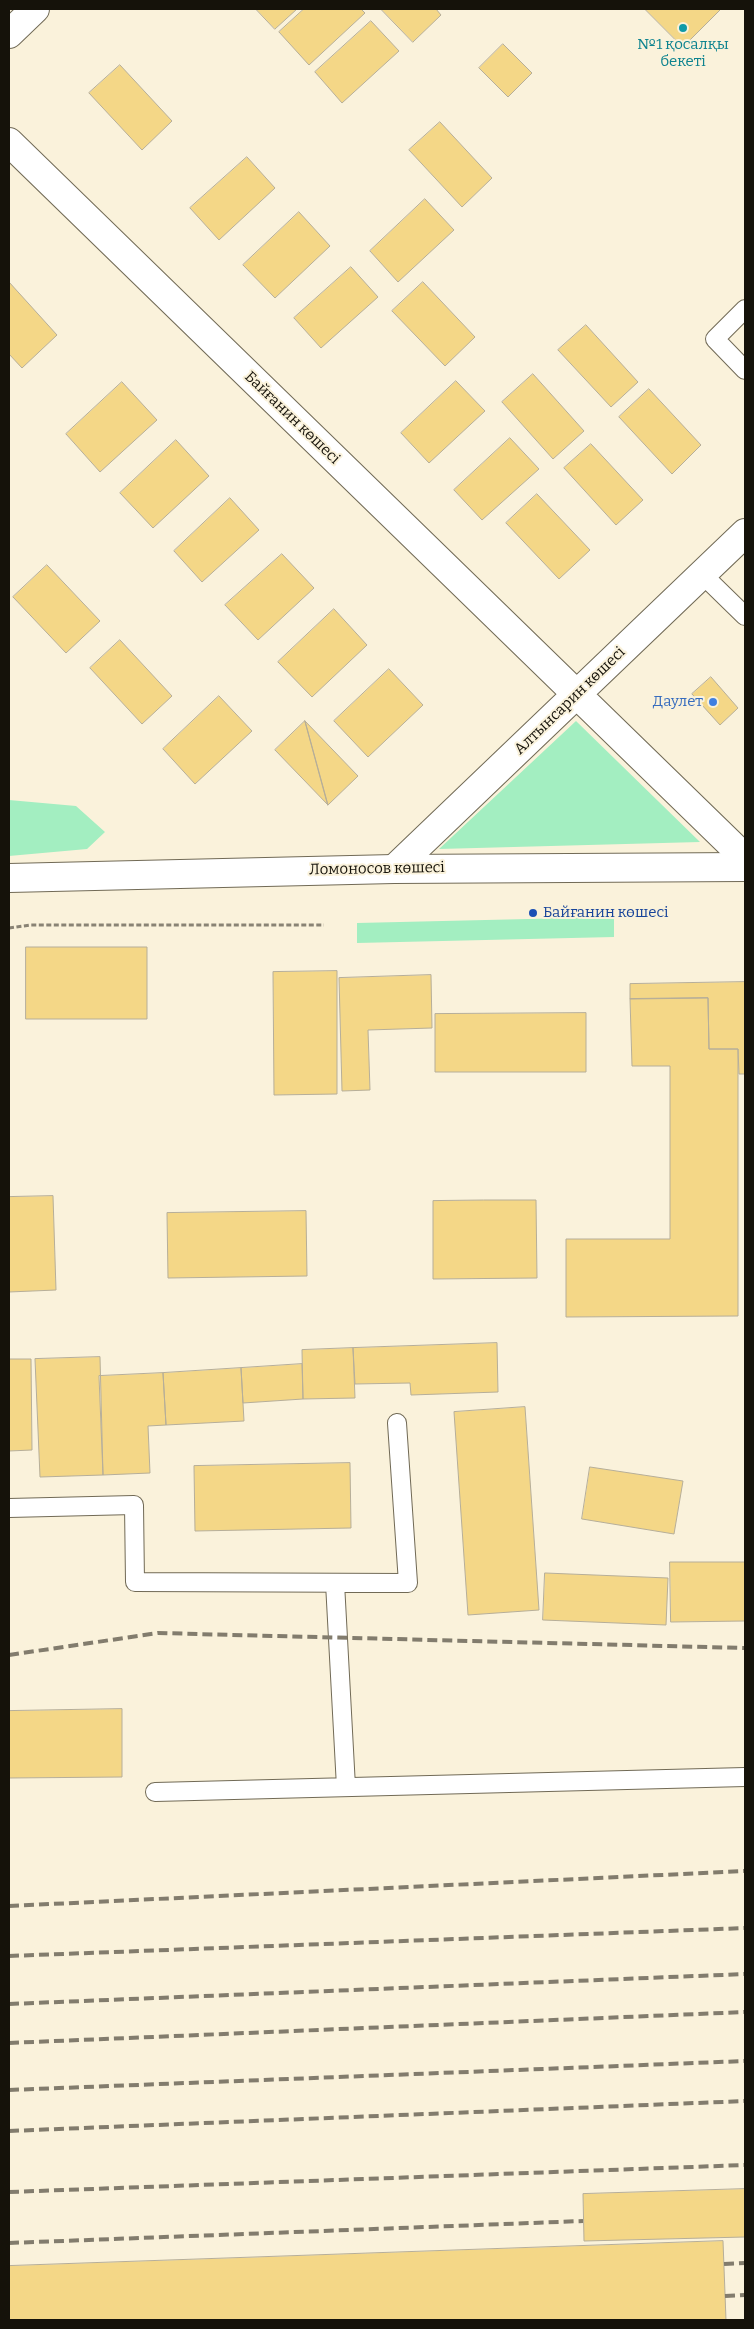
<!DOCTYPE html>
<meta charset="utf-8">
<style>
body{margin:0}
#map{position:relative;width:754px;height:2329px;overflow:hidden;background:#faf2db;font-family:Bitter,serif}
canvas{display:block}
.frame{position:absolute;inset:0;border:10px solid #15120a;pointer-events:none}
</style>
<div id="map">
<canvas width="754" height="2329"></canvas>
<div class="frame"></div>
</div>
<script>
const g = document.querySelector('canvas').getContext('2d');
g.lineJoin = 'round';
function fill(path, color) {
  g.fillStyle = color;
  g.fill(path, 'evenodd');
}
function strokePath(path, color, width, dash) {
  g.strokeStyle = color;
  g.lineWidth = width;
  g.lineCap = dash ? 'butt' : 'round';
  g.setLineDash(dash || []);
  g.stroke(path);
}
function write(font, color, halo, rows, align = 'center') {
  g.font = font + ' Bitter,serif';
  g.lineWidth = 4;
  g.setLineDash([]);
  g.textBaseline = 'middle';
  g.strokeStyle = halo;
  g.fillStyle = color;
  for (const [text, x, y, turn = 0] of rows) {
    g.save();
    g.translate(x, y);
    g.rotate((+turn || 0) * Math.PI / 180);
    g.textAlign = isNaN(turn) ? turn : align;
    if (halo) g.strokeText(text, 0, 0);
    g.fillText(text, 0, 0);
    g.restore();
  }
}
fill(new Path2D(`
 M 576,721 L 700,842 L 439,849 Z
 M 9,800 L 76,806 L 105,832 L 87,849 L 9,856 Z
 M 614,917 L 614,937 L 357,943 L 357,923 Z`), '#a3eec1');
const building = new Path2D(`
 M 256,9 L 297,9 L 275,29 Z
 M 304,9 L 361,9 L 365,13 L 309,65 L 279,32 Z
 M 381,9 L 436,9 L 441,15 L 413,42 Z
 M 645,9 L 721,9 L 683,47 Z
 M 371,21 L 399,51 L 342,103 L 315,72 Z
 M 503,44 L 532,73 L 508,97 L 479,68 Z
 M 120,65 L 172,121 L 142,150 L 89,93 Z
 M 440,122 L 492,178 L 462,207 L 409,150 Z
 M 247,157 L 275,188 L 219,240 L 190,208 Z
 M 425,199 L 454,230 L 398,282 L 370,251 Z
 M 299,212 L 330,246 L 275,298 L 243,265 Z
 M 351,267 L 378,297 L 321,348 L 294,318 Z
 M 9,282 L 57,335 L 22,368 L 9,354 Z
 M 423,282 L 475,337 L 445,366 L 392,311 Z
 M 586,325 L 638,382 L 611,407 L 558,350 Z
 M 533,374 L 584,431 L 553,459 L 502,402 Z
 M 456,381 L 485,411 L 429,463 L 401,433 Z
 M 122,382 L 157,420 L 100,472 L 66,434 Z
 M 649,389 L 701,445 L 672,474 L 619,417 Z
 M 510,438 L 539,469 L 482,520 L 454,490 Z
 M 176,440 L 209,476 L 153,528 L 120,493 Z
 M 591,444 L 643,500 L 616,525 L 564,468 Z
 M 537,494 L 590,550 L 559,579 L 506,523 Z
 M 230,498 L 259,530 L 202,582 L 174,551 Z
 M 282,554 L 314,588 L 258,640 L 225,605 Z
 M 47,565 L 100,621 L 66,653 L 13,597 Z
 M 334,609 L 367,645 L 312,697 L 278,662 Z
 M 120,640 L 172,696 L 142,724 L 90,668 Z
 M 389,669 L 423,705 L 368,757 L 334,721 Z
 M 711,677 L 738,708 L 720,725 L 692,694 Z
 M 219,696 L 252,731 L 195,784 L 163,749 Z
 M 305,721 L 328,805 L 275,750 Z
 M 305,721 L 358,776 L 328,805 Z
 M 26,947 L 147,947 L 147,1019 L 26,1019 Z
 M 337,971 L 337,1094 L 274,1095 L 273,972 Z
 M 431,975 L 432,1028 L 368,1030 L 370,1090 L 342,1091 L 339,978 Z
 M 745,982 L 745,1074 L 739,1074 L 738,1049 L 709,1049 L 708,998 L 630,999 L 630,984 Z
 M 708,998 L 709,1049 L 738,1049 L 738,1316 L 566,1317 L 566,1239 L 670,1239 L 670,1066 L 632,1066 L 630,999 Z
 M 586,1013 L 586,1072 L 435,1072 L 435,1014 Z
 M 53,1196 L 56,1290 L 9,1292 L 9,1197 Z
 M 484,1200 L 536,1200 L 537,1278 L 433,1279 L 433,1201 Z
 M 306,1211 L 307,1276 L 168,1278 L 167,1213 Z
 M 497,1343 L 498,1392 L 411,1395 L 410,1383 L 355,1384 L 353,1348 Z
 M 353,1348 L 355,1398 L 303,1399 L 302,1350 Z
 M 100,1357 L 103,1475 L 40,1477 L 35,1359 Z
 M 9,1359 L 31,1359 L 32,1450 L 9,1451 Z
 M 302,1364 L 303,1399 L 243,1403 L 241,1368 Z
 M 241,1368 L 244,1421 L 166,1425 L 163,1373 Z
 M 163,1373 L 166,1425 L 148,1426 L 150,1473 L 103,1475 L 99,1376 Z
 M 525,1407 L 539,1610 L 468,1615 L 454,1412 Z
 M 350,1463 L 351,1528 L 195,1531 L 194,1466 Z
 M 590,1467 L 683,1481 L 674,1534 L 582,1519 Z
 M 670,1562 L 745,1562 L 745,1621 L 671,1622 Z
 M 545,1573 L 668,1578 L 666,1625 L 543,1620 Z
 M 122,1709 L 122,1777 L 9,1778 L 9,1711 Z
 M 745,2189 L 745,2237 L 584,2241 L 583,2194 Z
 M 723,2241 L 726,2320 L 9,2320 L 9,2266 Z`);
fill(building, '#f4d787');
strokePath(building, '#b6ae99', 1);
const service = new Path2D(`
 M 745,309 L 715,339 L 745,370
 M 702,574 L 745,616
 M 9,1508 L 134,1505 L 135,1582 L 408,1583 L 397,1423
 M 335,1583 L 346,1787
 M 155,1792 L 745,1777`);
const minor = new Path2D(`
 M 9,34 L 35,9
 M 9,142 L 745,858
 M 394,869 L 745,533`);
const tertiary = new Path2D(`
 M 9,878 L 394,869 L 745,867`);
strokePath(service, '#716a56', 20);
strokePath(minor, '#716a56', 30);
strokePath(tertiary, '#716a56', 30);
strokePath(new Path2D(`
 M 9,928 L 31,925 L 324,925`), '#898374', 3, [5, 2.5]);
strokePath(service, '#fff', 18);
strokePath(minor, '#fff', 28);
strokePath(tertiary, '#fff', 28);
strokePath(new Path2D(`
 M 9,1655 L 158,1633 L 745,1648
 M 9,1906 L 745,1871
 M 9,1956 L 745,1928
 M 9,2004 L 745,1974
 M 9,2043 L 745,2012
 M 9,2090 L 745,2061
 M 9,2131 L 745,2101
 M 9,2192 L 745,2165
 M 9,2243 L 583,2221
 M 724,2264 L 745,2263
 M 725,2296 L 745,2295`), '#827c6d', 4, [10, 5]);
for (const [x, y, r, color] of [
 [683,28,5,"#0f9aa8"],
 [713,702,5,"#3f7fe0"],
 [533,913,5,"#1a4fb4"]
]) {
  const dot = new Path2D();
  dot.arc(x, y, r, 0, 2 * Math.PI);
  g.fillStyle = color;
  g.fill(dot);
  strokePath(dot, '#faf2db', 2);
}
write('15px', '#0d838f', '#faf2db', [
 ["№1 қосалқы",683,45],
 ["бекеті",683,62]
]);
write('15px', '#15120a', '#faf2db', [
 ["Байғанин көшесі",292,418,44],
 ["Алтынсарин көшесі",570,701,-44],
 ["Ломоносов көшесі",377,869,-1]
]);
write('15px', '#366cbe', '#faf2db', [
 ["Даулет",703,702]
], 'right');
write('15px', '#164399', '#faf2db', [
 ["Байғанин көшесі",543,913]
], 'left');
</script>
